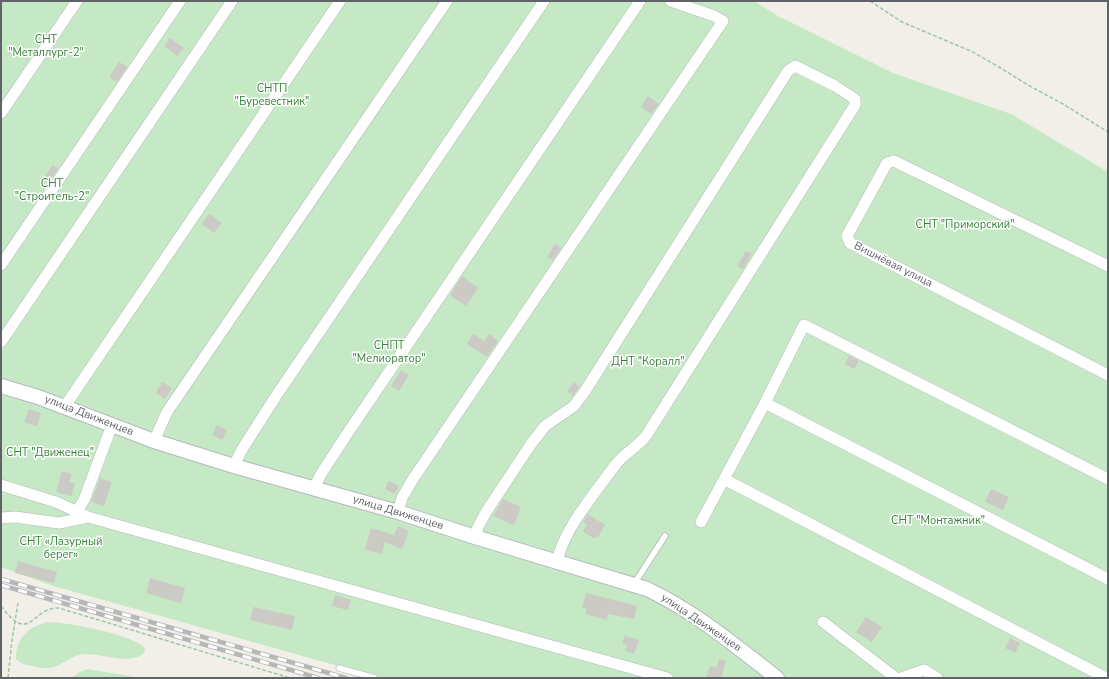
<!DOCTYPE html>
<meta charset="utf-8">
<style>
body{margin:0}
#map{position:relative;width:1109px;height:679px;overflow:hidden;background:#f1efe8;font-family:"Nunito Sans",sans-serif}
canvas{display:block}
.frame{position:absolute;inset:0;border:2px solid #5f6368;pointer-events:none}
</style>
<div id="map">
<canvas width="1109" height="679"></canvas>
<div class="frame"></div>
</div>
<script>
const g = document.querySelector('canvas').getContext('2d');
g.lineJoin = 'round';
function fill(path, color) {
  g.fillStyle = color;
  g.fill(path, 'evenodd');
}
function strokePath(path, color, width, dash) {
  g.strokeStyle = color;
  g.lineWidth = width;
  g.lineCap = dash ? 'butt' : 'round';
  g.setLineDash(dash || []);
  g.stroke(path);
}
function write(font, color, halo, rows, align = 'center') {
  g.font = font + ' "Nunito Sans",sans-serif';
  g.lineWidth = 3;
  g.setLineDash([]);
  g.textBaseline = 'middle';
  g.strokeStyle = halo;
  g.fillStyle = color;
  for (const [text, x, y, turn = 0] of rows) {
    g.save();
    g.translate(x, y);
    g.rotate((+turn || 0) * Math.PI / 180);
    g.textAlign = isNaN(turn) ? turn : align;
    if (halo) g.strokeText(text, 0, 0);
    g.fillText(text, 0, 0);
    g.restore();
  }
}
fill(new Path2D(`
 M 1,1 L 754,1 L 778,16 L 893,73 L 1011,114 L 1108,172 L 1108,678 L 381,678 L 50,585 L 1,567 Z
 M 47,622 C 66,622 132,634 145,648 L 144,653 C 130,666 101,653 85,654 C 72,654 60,668 48,668 C 43,669 37,667 33,666 C 26,665 21,664 16,659 C 16,638 27,628 47,622 Z
 M 87,669 L 130,676 L 136,678 L 71,678 L 80,672 Z`), '#c5e8c5');
fill(new Path2D(`
 M 170,38 L 184,48 L 177,56 L 164,46 Z
 M 119,62 L 127,67 L 117,82 L 109,77 Z
 M 648,96 L 659,104 L 651,114 L 641,107 Z
 M 53,165 L 58,169 L 50,180 L 45,176 Z
 M 209,214 L 222,223 L 214,233 L 202,224 Z
 M 555,244 L 561,248 L 553,260 L 547,257 Z
 M 746,251 L 752,254 L 743,269 L 737,266 Z
 M 462,276 L 478,288 L 466,306 L 450,295 Z
 M 473,334 L 484,341 L 489,334 L 498,341 L 487,357 L 467,344 Z
 M 849,356 L 859,361 L 854,369 L 845,364 Z
 M 401,370 L 409,375 L 399,391 L 391,386 Z
 M 162,382 L 172,388 L 165,399 L 156,393 Z
 M 574,382 L 579,387 L 573,396 L 567,391 Z
 M 29,409 L 41,413 L 37,426 L 24,422 Z
 M 217,425 L 227,430 L 222,440 L 212,435 Z
 M 62,471 L 72,474 L 69,482 L 75,484 L 71,496 L 56,492 Z
 M 100,478 L 112,482 L 104,506 L 91,502 Z
 M 389,481 L 399,486 L 395,494 L 385,489 Z
 M 991,489 L 1009,497 L 1003,510 L 985,502 Z
 M 503,499 L 521,507 L 514,525 L 493,516 Z
 M 588,514 L 605,525 L 598,537 L 593,538 L 583,531 L 587,525 L 583,522 Z
 M 398,526 L 409,531 L 402,549 L 385,542 L 382,554 L 365,550 L 371,528 L 394,535 Z
 M 18,561 L 57,572 L 54,583 L 15,573 Z
 M 150,578 L 185,588 L 181,603 L 146,593 Z
 M 586,593 L 637,606 L 634,619 L 608,614 L 607,620 L 585,614 L 587,609 L 582,608 Z
 M 335,595 L 351,600 L 348,610 L 332,606 Z
 M 253,607 L 295,616 L 292,630 L 250,620 Z
 M 866,617 L 882,627 L 872,642 L 856,632 Z
 M 625,636 L 639,640 L 634,654 L 625,651 L 627,645 L 622,644 Z
 M 1010,638 L 1020,643 L 1015,653 L 1005,648 Z
 M 719,659 L 726,661 L 721,678 L 706,678 L 710,666 L 716,668 Z`), '#cccac5');
const service = new Path2D(`
 M 634,584 L 665,536
 M 339,668 L 375,678`);
const minor = new Path2D(`
 M 1,113 L 77,1
 M 1,265 L 180,1
 M 1108,266 L 894,161 L 887,163 L 847,236 L 850,243 L 1108,375
 M 1,342 L 232,1
 M 765,403 L 1108,579
 M 65,406 L 340,1
 M 154,441 L 167,412 L 447,1
 M 234,466 L 241,451 L 276,396 L 544,1
 M 724,479 L 1106,678
 M 1,485 L 56,502 L 88,517 L 667,678
 M 314,488 L 321,474 L 347,434 L 640,1
 M 77,511 L 84,500 L 112,425
 M 398,512 L 402,498 L 413,479 L 723,21 L 714,16 L 671,1
 M 1,518 L 15,517 L 59,523 L 88,517
 M 701,522 L 765,403 L 804,325 L 1108,479
 M 475,537 L 478,527 L 486,512 L 531,444 L 545,426 L 574,406 L 585,391 L 788,71 L 795,66 L 835,86 L 855,99 L 855,105 L 646,436 C 637,447 625,453 616,464 C 596,492 564,528 557,562
 M 823,622 L 896,678
 M 901,678 L 924,670 L 937,678`);
const tertiary = new Path2D(`
 M 1,386 L 38,397 L 154,441 L 234,466 L 398,512 L 475,537 L 647,589 C 694,611 736,646 777,678`);
strokePath(service, '#b5b8bc', 7);
strokePath(minor, '#b5b8bc', 12);
strokePath(tertiary, '#b5b8bc', 16);
strokePath(new Path2D(`
 M 870,1 L 902,22 L 973,52 L 999,67 L 1028,85 L 1063,104 L 1108,132
 M 1,606 C 31,646 31,607 59,608 L 290,678
 M 8,678 L 12,640 L 18,603`), '#9cc7a9', 1.5, [4, 2]);
strokePath(service, '#fff', 5.5);
strokePath(minor, '#fff', 11);
strokePath(tertiary, '#fff', 14);
const rail = new Path2D(`
 M 1,579 L 346,678
 M 1,585 L 318,678`);
strokePath(rail, '#b6b7b8', 4.5);
strokePath(rail, '#fff', 3, [9]);
write('11px', '#348238', '#fff', [
 ["СНТ",46,40],
 ["\"Металлург-2\"",46,53],
 ["СНТП",272,89],
 ["\"Буревестник\"",272,102],
 ["СНТ",52,184],
 ["\"Строитель-2\"",52,197],
 ["СНТ \"Приморский\"",965,225],
 ["СНПТ",389,346],
 ["\"Мелиоратор\"",389,359],
 ["ДНТ \"Коралл\"",648,362],
 ["СНТ \"Движенец\"",50,453],
 ["СНТ \"Монтажник\"",938,521],
 ["СНТ «Лазурный",61,542],
 ["берег»",61,555]
]);
write('11px', '#5f6368', '#fff', [
 ["Вишнёвая улица",893,265,27],
 ["улица Движенцев",89,416,21],
 ["улица Движенцев",398,513,17],
 ["улица Движенцев",701,623,34]
]);
</script>
